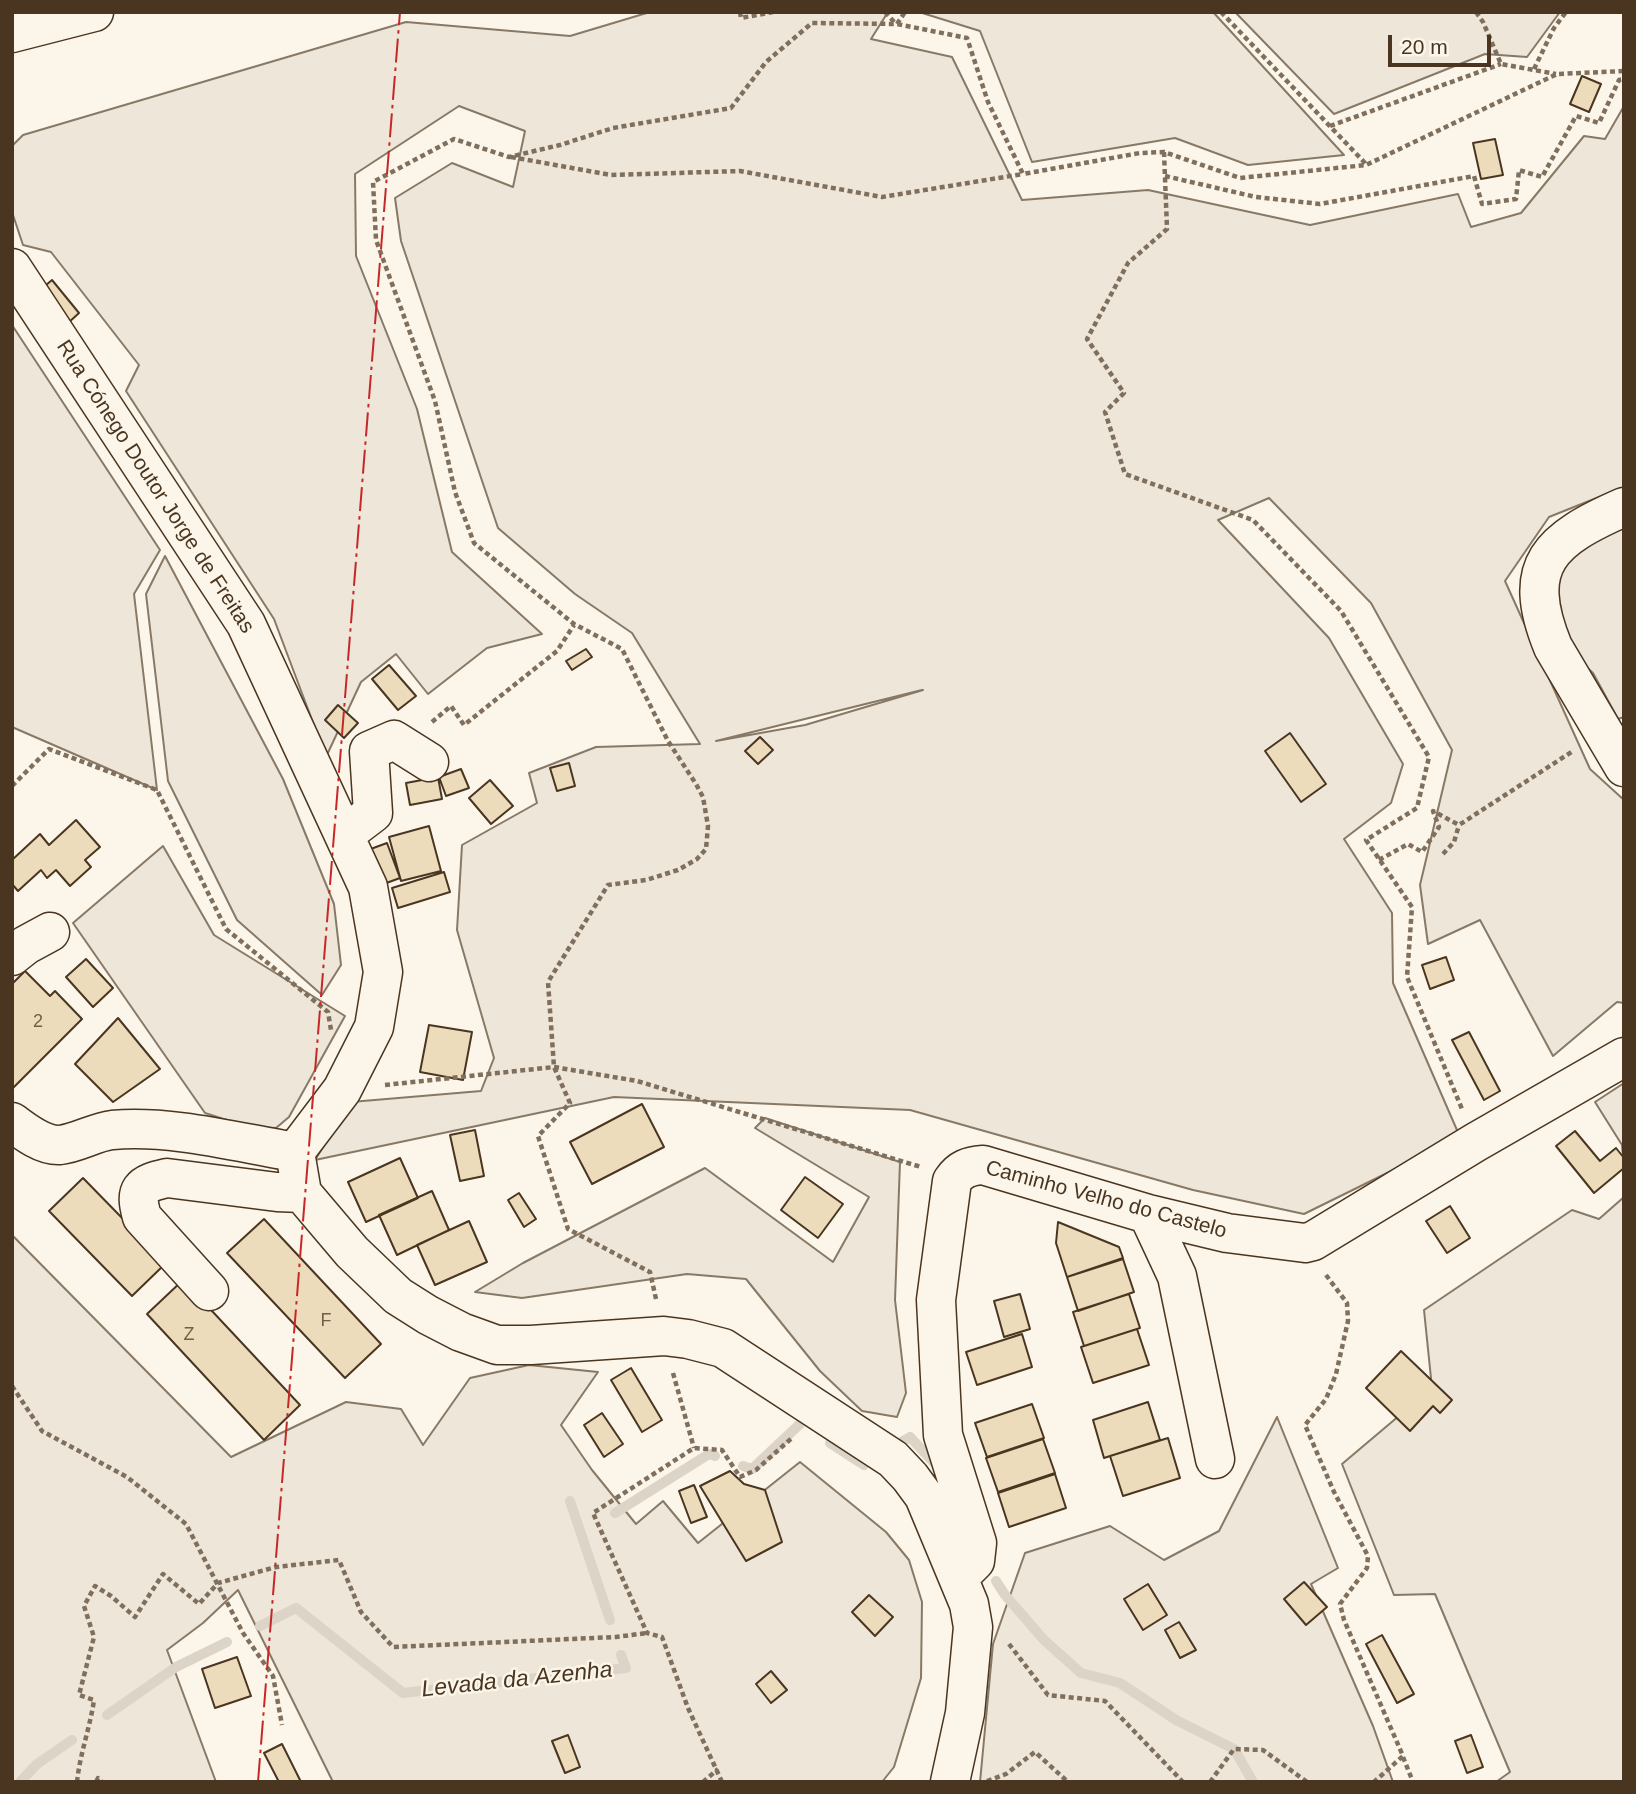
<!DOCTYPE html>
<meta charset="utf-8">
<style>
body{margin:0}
#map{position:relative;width:1636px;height:1794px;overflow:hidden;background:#fbf6e9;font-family:Helvetica,sans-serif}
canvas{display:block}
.frame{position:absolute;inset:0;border:14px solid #4a3520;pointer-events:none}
.scale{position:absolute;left:1388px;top:35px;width:103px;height:32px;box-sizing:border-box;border:4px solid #4a3520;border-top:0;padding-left:9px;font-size:21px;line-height:24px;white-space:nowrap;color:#4a3520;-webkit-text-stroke:5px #fbf6e9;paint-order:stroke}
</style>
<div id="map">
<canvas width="1636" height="1794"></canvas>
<div class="frame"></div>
<div class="scale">20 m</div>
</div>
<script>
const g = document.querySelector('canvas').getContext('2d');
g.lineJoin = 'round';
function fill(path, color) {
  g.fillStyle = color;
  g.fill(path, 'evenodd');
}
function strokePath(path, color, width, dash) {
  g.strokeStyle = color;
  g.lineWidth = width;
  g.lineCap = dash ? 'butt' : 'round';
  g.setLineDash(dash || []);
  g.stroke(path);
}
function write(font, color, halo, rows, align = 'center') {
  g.font = font + ' Helvetica,sans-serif';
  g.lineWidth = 5;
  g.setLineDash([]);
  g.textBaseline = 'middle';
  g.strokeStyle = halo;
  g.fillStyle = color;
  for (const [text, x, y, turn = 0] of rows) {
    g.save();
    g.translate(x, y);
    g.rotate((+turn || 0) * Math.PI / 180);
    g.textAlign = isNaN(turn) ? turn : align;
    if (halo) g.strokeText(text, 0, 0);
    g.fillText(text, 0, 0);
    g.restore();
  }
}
const green = new Path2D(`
 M 650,12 L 888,12 L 871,39 L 952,57 L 1022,200 L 1148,190 L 1310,225 L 1458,194 L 1471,227 L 1521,213 L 1584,136 L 1605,139 L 1624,106 L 1624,487 L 1549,517 L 1505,581 L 1590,769 L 1624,800 L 1624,1003 L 1617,1002 L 1553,1056 L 1480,920 L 1428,944 L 1420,885 L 1452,750 L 1371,603 L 1269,498 L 1218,520 L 1329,638 L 1403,764 L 1391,803 L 1344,839 L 1392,913 L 1393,983 L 1460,1137 L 1304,1214 L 1193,1190 L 910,1110 L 614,1097 L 315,1160 L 351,1102 L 481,1091 L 494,1058 L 457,930 L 462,845 L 537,803 L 529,773 L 596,747 L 700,744 L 632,633 L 575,594 L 498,528 L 401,241 L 395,198 L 452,163 L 513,187 L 525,131 L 459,106 L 355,174 L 356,256 L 417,409 L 452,552 L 542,634 L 487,648 L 428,694 L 396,654 L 361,682 L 326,757 L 274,619 L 126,391 L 139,365 L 51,252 L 23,245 L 12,212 L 12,146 L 23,135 L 406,22 L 570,36 ZM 923,690 L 805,725 L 716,741 L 922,690 Z
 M 919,12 L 1213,12 L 1344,155 L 1248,165 L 1175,138 L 1032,162 L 980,31 Z
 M 1235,12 L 1560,12 L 1527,57 L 1485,54 L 1334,114 Z
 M 12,325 L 160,550 L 134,594 L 157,790 L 12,727 Z
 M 1624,525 L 1624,717 L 1618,719 L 1593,673 L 1565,648 L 1552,613 L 1561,564 L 1582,543 Z
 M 165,556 L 283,779 L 334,904 L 341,965 L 322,995 L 237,920 L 168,781 L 146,594 Z
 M 163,846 L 214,935 L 345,1016 L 289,1117 L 276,1128 L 248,1127 L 205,1113 L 73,923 Z
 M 1624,1083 L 1624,1170 L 1622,1145 L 1595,1102 Z
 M 765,1118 L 900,1162 L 895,1300 L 906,1393 L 897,1417 L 862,1411 L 820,1371 L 746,1279 L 687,1274 L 522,1298 L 475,1292 L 523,1263 L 705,1168 L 833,1262 L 869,1197 L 755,1128 Z
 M 1624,1197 L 1624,1782 L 1496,1782 L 1510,1772 L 1435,1594 L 1394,1595 L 1342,1464 L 1432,1388 L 1424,1310 L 1572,1210 L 1599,1219 Z
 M 12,1235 L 231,1457 L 346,1402 L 401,1409 L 423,1445 L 470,1378 L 529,1365 L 598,1372 L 561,1425 L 592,1470 L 636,1524 L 663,1501 L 698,1543 L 800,1462 L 886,1532 L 909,1560 L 922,1602 L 921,1678 L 894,1767 L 882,1782 L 333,1782 L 238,1590 L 203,1623 L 167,1650 L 216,1782 L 12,1782 Z
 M 1277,1417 L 1338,1568 L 1311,1584 L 1373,1726 L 1393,1782 L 980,1782 L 993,1644 L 1025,1553 L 1110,1526 L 1164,1560 L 1219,1531 Z`);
fill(green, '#ede6d9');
strokePath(green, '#887966', 2);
strokePath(new Path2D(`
 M 903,1441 L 910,1437 L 939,1468
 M 830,1443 L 864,1465
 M 743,1466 L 752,1469 L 800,1424
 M 570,1501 L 610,1620
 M 615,1513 L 709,1454 L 715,1456
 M 996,1581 L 1005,1595 L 1044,1640 L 1081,1673 L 1120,1683 L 1176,1720 L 1234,1749 L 1253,1782
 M 260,1626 L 296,1608 L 403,1693 L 626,1668 L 621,1655
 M 107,1715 L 176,1667 L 227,1642
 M 20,1782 L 37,1764 L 72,1740`), '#dcd4c6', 10);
const building = new Path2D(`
 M 1582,76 L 1601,84 L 1589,112 L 1570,104 Z
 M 1495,139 L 1503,175 L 1481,179 L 1473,143 Z
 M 52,280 L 79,313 L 67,324 L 39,291 Z
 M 586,649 L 592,657 L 572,670 L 566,661 Z
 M 389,665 L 416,696 L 398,710 L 372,679 Z
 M 338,705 L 358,723 L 344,738 L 325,720 Z
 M 1290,733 L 1326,784 L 1301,802 L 1265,751 Z
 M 760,737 L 773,750 L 758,764 L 745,751 Z
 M 569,763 L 575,786 L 557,791 L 550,768 Z
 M 461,769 L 469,788 L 446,796 L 439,777 Z
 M 438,777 L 442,799 L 410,805 L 406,783 Z
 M 490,780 L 513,806 L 491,824 L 469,798 Z
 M 76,820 L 100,847 L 85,860 L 91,867 L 70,886 L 56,870 L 47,878 L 41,870 L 18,891 L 12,884 L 12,860 L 40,834 L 49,845 Z
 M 429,826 L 441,871 L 401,881 L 389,837 Z
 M 387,843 L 400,878 L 370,889 L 357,854 Z
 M 444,872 L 450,892 L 398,908 L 392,888 Z
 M 1446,957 L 1454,980 L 1430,989 L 1422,965 Z
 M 86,959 L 113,988 L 93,1007 L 66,977 Z
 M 25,971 L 50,996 L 55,991 L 82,1019 L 12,1089 L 12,984 Z
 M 118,1018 L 160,1069 L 113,1102 L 75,1064 Z
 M 429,1025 L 472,1032 L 463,1080 L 420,1072 Z
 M 1469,1032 L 1500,1091 L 1484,1100 L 1452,1040 Z
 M 642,1104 L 664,1147 L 592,1184 L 570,1142 Z
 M 475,1130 L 484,1176 L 460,1181 L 450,1135 Z
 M 1575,1131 L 1600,1161 L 1616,1148 L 1624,1158 L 1624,1168 L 1594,1193 L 1556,1146 Z
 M 400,1158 L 418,1198 L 366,1222 L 348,1182 Z
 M 805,1177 L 843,1204 L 818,1238 L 781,1210 Z
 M 83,1178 L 166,1263 L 132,1296 L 49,1211 Z
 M 432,1191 L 449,1230 L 397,1255 L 379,1215 Z
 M 519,1193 L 536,1219 L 524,1227 L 508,1200 Z
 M 1450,1206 L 1470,1238 L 1447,1253 L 1426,1221 Z
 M 264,1219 L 381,1344 L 345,1378 L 227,1253 Z
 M 469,1221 L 487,1262 L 435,1285 L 417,1245 Z
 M 1058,1222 L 1119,1247 L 1123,1258 L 1067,1277 L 1056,1243 Z
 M 1123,1259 L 1134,1292 L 1078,1311 L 1067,1277 Z
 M 183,1280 L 300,1405 L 264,1440 L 147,1314 Z
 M 1020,1294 L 1030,1329 L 1004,1337 L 994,1301 Z
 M 1129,1294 L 1140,1328 L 1084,1346 L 1073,1312 Z
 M 1137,1329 L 1149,1365 L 1093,1383 L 1081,1347 Z
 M 1022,1334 L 1032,1367 L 977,1385 L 966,1352 Z
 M 1401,1351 L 1452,1400 L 1440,1413 L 1433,1406 L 1410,1431 L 1366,1388 Z
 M 631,1368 L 662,1420 L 642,1432 L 611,1380 Z
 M 1148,1402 L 1160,1440 L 1104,1458 L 1093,1420 Z
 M 1032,1404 L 1044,1438 L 987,1457 L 975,1423 Z
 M 602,1413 L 623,1444 L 604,1457 L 584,1425 Z
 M 1168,1438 L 1180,1478 L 1123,1496 L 1110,1456 Z
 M 1043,1439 L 1055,1473 L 998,1492 L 986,1458 Z
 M 730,1471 L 744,1484 L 765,1490 L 782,1542 L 746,1561 L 700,1486 Z
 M 1055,1474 L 1066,1508 L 1009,1527 L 998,1493 Z
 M 694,1485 L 707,1517 L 691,1523 L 679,1491 Z
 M 1304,1582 L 1327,1607 L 1306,1625 L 1284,1599 Z
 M 1148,1584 L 1167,1615 L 1143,1630 L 1124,1599 Z
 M 869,1595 L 893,1617 L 875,1636 L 852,1612 Z
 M 1179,1622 L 1196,1650 L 1180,1658 L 1165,1630 Z
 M 1382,1635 L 1414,1694 L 1397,1703 L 1366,1644 Z
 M 237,1657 L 251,1696 L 215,1708 L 202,1669 Z
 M 771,1671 L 787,1690 L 771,1703 L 756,1684 Z
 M 568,1735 L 580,1767 L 565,1773 L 552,1741 Z
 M 1471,1735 L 1483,1767 L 1467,1773 L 1455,1741 Z
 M 282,1744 L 301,1782 L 279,1782 L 264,1753 Z`);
fill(building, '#ecdcbc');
strokePath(building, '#4a3520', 2);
const minor = new Path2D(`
 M 12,33 L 94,12
 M 12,268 L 246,624 L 368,887 L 383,972 L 374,1027 L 342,1090 L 295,1152 L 302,1193 L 352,1252 L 398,1296 L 428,1315 L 461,1332 L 497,1345 L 531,1345 L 664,1336 L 688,1339 L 723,1348 L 893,1459 L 910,1477 L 924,1496 L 969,1604 L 973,1627 L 965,1713 L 950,1782
 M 1624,507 C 1551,539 1519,564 1553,647 L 1624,767
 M 344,835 L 373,813 L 369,751 L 394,740 L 429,762
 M 12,956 L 26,945 L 50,932
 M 12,1122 C 25,1132 43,1146 60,1145 C 78,1143 95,1132 112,1130 C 173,1125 235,1142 295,1152
 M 1148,1214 L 1177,1276 L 1215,1459
 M 209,1291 L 142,1217 C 134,1189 140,1184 167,1178 L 277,1192 L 302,1193
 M 959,1577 L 975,1561 L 977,1543 L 943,1435 L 936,1300 L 952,1181 C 960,1169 969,1166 983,1165 L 1148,1214 L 1227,1233 L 1305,1243 L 1313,1241 L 1476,1142 L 1624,1057`);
strokePath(minor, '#4a3520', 41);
strokePath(new Path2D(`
 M 740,12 L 741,18 L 773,12
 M 885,12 L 896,24
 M 1221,12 L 1366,164
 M 1476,12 L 1483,22 L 1501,64 L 1556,74
 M 897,24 L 905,12
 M 1534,69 L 1554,28 L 1566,12
 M 1330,126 L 1501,64
 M 1164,152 L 1167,229 L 1128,263 L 1087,339 L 1124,393 L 1105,412 L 1125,474 L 1253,520 L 1341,611 L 1429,757 L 1417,808 L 1366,840 L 1412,907 L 1407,977 L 1462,1109
 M 511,157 L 611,175 L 740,171 L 882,197 L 1023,174
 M 1165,176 L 1256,197 L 1320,204 L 1474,176 L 1482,204 L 1516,199 L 1519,170 L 1542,177 L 1576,116 L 1599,123 L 1619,80 L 1624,79
 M 432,722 L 451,706 L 464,725 L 557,651 L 574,625
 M 12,786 L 49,749 L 157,790 L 226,929 L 328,1012 L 331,1030
 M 1443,854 L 1454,842 L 1459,825
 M 1379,860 L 1408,844 L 1422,852 L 1439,827 L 1433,811 L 1459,825 L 1573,751
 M 385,1085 L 554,1067 L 637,1081 L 921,1167
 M 1326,1275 L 1347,1303 L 1348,1321 L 1336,1374 L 1326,1399 L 1305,1425 L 1334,1492 L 1368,1556 L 1367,1568 L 1340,1604 L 1344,1620 L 1403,1756 L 1374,1782
 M 656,1299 L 650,1272 L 568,1229 L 538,1136 L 570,1103 L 554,1067 L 548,982 L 608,885 L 646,880 L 678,870 L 697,859 L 706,849 L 708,826 L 703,797 L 696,784 L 668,741 L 622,649 L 574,624 L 474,543 L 455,492 L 435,401 L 376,240 L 373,182 L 454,139 L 509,157 L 560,145 L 613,128 L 731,108 L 766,62 L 812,23 L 897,24 L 967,38 L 988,102 L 1023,174 L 1140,153 L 1164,152 L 1240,178 L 1366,165 L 1557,74 L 1624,71
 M 673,1373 L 694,1448
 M 12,1386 L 42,1431 L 127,1477 L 186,1524 L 243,1633 L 273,1676 L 282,1725
 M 1009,1644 L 1048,1695 L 1105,1701 L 1183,1782
 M 1403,1757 L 1413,1782
 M 987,1781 L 1006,1774 L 1035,1752 L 1068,1782
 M 77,1782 C 80,1753 90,1728 94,1700 L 79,1695 L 94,1637 L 84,1606 L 95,1586 L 111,1596 L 135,1617 L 163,1574 L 199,1604 L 218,1583 L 276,1567 L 339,1560 L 361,1612 L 393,1647 L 616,1637 L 647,1633
 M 96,1782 L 98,1778 L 102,1782
 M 703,1782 L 718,1769
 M 722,1782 L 688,1708 L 662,1637 L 647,1633 L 593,1513 L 694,1448 L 722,1450 L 740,1477 L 756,1470 L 793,1437
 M 1210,1782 L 1234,1749 L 1263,1750 L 1307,1782`), '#7f6f5c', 4.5, [5, 3.5]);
strokePath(minor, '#fbf6e9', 38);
strokePath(new Path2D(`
 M 258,1782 L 400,12`), '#c62828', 2, [24, 5, 3.5, 5]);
write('18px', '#725f47', null, [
 ["2",38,1022],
 ["F",326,1321],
 ["Z",189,1335]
]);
write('21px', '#4a3520', '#fbf6e9', [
 ["Rua Cónego Doutor Jorge de Freitas",155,487,57],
 ["Caminho Velho do Castelo",1106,1200,15]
]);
write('italic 23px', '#4a3520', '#fbf6e9', [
 ["Levada da Azenha",517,1680,-6]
]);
</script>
